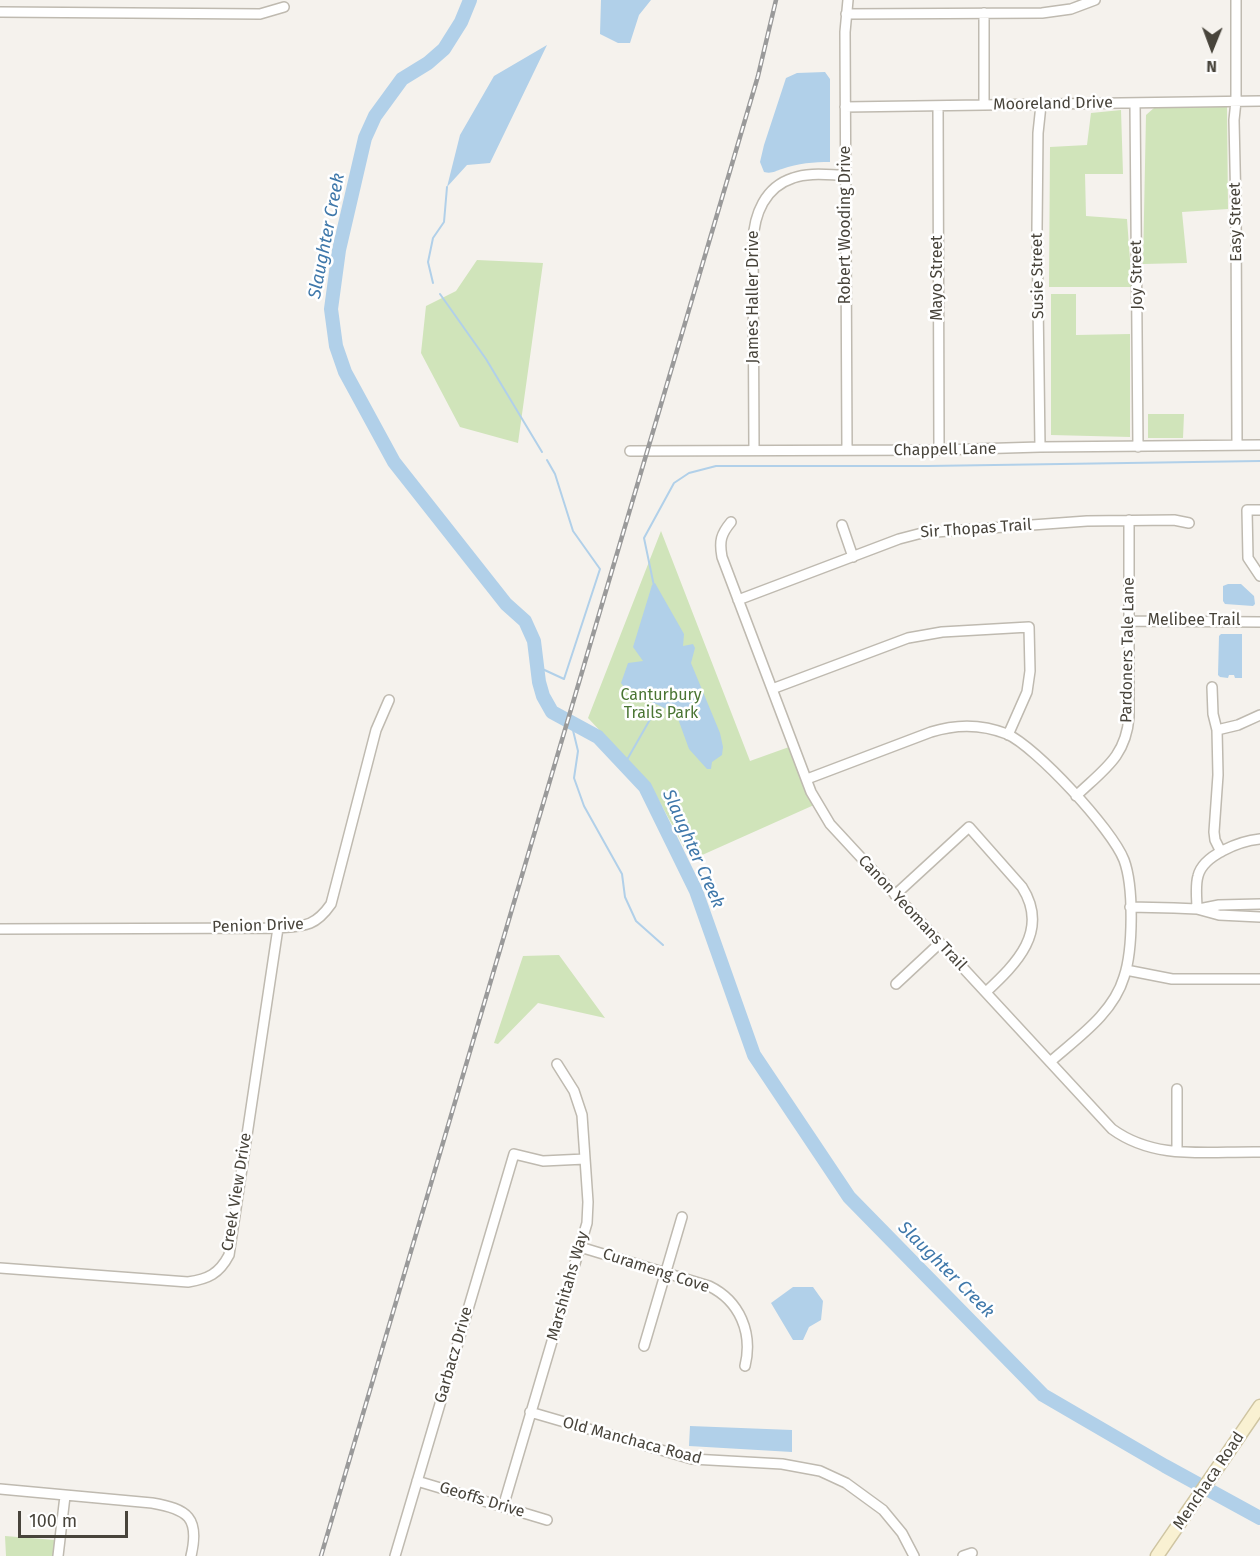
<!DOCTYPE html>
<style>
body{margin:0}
#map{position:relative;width:1260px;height:1556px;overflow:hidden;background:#f5f2ed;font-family:"Fira Sans",sans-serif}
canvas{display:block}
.north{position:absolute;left:1182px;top:18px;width:60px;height:60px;-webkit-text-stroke:4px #fff;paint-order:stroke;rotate:181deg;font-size:16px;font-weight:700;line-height:24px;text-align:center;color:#48443b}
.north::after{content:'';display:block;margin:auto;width:21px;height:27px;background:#48443b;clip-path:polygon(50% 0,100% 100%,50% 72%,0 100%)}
.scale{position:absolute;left:18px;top:1511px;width:110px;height:27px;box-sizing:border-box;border:3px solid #48443b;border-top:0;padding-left:8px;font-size:18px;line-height:21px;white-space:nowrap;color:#48443b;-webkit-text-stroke:4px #fff;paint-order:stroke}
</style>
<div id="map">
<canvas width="1260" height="1556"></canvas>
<div class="north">N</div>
<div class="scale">100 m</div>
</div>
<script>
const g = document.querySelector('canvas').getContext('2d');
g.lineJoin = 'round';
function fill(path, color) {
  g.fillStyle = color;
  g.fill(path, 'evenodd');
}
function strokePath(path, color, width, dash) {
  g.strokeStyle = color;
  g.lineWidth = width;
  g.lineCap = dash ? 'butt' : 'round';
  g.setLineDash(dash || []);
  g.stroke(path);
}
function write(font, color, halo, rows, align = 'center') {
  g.font = font + ' "Fira Sans",sans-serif';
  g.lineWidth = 5;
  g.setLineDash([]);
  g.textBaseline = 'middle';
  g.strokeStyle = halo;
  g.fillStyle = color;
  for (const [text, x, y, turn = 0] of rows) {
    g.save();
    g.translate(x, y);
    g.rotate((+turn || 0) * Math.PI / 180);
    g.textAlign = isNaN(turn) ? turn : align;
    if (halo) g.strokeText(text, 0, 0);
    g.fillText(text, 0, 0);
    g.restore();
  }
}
fill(new Path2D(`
 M 1155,107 L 1227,107 L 1228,209 L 1182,212 L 1187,263 L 1143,264 L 1146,115 Z
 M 1121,110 L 1123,174 L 1085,174 L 1086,216 L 1127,219 L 1132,287 L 1049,287 L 1050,147 L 1087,145 L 1091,113 Z
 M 477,260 L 543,263 L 518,443 L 460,427 L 421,353 L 426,306 L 456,291 Z
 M 1051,294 L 1076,294 L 1076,335 L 1130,334 L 1130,437 L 1051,435 Z
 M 1148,414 L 1184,414 L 1183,438 L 1148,438 Z
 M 661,531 L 750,761 L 789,747 L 814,805 L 691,860 L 650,784 L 588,718 Z
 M 559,955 L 605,1018 L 538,1003 L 498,1044 L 494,1043 L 523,956 Z
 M 5,1536 L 55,1540 L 53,1556 L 6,1556 Z`), '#d0e4ba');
fill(new Path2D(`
 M 601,0 L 651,0 L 639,15 L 630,43 L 618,43 L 600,34 Z
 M 547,45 L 490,163 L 467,165 L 447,187 L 460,135 L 494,76 Z
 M 825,72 L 830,79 L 830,162 C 814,162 798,163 782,169 C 775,171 772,174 764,172 L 760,162 L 764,145 L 786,78 L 797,73 Z
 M 655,583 L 684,634 L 683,646 L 693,644 L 695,648 L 691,663 L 720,733 L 723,747 L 722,755 L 712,762 L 711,769 L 707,769 L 689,749 L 677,716 L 673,712 L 647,700 L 646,694 L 624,687 L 621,683 L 628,663 L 643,661 L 633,647 L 652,585 Z
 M 1241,584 L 1254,596 L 1255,604 L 1253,606 L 1225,604 L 1223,601 L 1223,586 L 1228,584 Z
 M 1221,634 L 1242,634 L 1242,678 L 1235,678 L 1234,675 L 1229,675 L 1228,678 L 1220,677 L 1218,675 L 1219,636 Z
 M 793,1287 L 813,1287 L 823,1301 L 821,1320 L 809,1327 L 803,1340 L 793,1340 L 771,1303 Z
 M 690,1426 L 792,1430 L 792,1452 L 689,1446 Z`), '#b1d0e9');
strokePath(new Path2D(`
 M 433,283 L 428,262 L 433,238 L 444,222 L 447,187
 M 440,294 L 486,359 L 542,452
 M 654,586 L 644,538 L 674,483 L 689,473 L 716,466 L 928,466 L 1260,461
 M 538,667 L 564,679 L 600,569 L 573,531 L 555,474 L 547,460
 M 571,722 L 578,751 L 574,778 L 584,806 L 622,874 L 625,897 L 636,921 L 663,945
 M 624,765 L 656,709`), '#b1d0e9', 2);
strokePath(new Path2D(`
 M 470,0 L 461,22 L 444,49 L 428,63 L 402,79 L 375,116 L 365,138 L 339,250 L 331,309 L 336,346 L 345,372 L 394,462 L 506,604 L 525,621 L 534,641 L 539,682 L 543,696 L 552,712 L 598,737 L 645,787 L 696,891 L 754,1055 L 849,1197 L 1043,1395 L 1165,1466 L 1260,1518`), '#b1d0e9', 14);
const minor = new Path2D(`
 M 1236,0 L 1236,101 L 1234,120 L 1236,210 L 1237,445
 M 0,12 L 260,14 L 284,7
 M 984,13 L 984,105
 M 846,14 L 1042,13 L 1071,9 L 1095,0
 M 1135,103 L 1138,447
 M 938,106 L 939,450
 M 845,107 L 1260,101
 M 1040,447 L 1037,228 L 1038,133 L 1041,105
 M 754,450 L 753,242 C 754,214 765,187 793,178 C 809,172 829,175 845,175
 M 847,450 L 845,32 L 848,0
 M 630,451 L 939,450 L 1040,447 L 1260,445
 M 1260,510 L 1247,510 L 1248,558 L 1260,576
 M 731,522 C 721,534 719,541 722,557 L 811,792 L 830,824 L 1112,1129 C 1156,1161 1208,1151 1260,1152
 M 842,525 L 853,557
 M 738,600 L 899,539 L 922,533 L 1087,521 L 1174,520 L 1189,523
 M 1129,621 L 1260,622
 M 1212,687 L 1213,714 L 1217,730 L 1218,775 L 1214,832 L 1215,840 L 1221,852
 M 772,689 L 908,638 L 942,632 L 1029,627 L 1030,671 L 1027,692 L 1008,735
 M 1217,730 L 1238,725 L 1260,715
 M 807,779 L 931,732 C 956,724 982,724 1007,734 C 1036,747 1112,829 1124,860 C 1134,887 1133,950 1124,977 C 1113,1014 1077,1038 1050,1062
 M 1076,796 C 1103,770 1126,757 1129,717 L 1129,520
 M 895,895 L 969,827 L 1022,887 C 1050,931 1016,964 986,992
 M 1130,907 L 1174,908 L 1197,909 L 1219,915 L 1260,917
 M 1197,909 C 1197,899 1195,886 1198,876 C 1203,855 1240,841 1260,839
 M 1199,909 L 1219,905 L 1260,904
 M 0,929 L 278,928 C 304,926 315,927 331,904 L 376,730 L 389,700
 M 1126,970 L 1172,979 L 1260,979
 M 896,984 L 940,943
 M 1177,1151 L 1177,1089
 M 580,1247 L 709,1286 C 740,1301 753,1333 745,1366
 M 0,1268 L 188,1282 C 208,1279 219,1274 229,1255 L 278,928
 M 644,1346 L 682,1217
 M 530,1412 L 692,1459 L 782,1464 L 820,1471 L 846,1483 L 883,1510 L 902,1533 L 914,1556
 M 417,1481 L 547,1520
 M 0,1489 L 152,1503 C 188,1509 200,1518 191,1556
 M 503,1507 L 587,1223 L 588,1202 L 582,1115 L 574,1091 L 557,1064
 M 58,1556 L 65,1496
 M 395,1556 L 514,1154 L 543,1161 L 585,1159
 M 963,1556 L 972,1553`);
const secondary = new Path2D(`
 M 1157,1556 L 1260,1406`);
strokePath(minor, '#bfbab0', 12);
strokePath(secondary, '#cfc5a2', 15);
strokePath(minor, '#fff', 9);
strokePath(secondary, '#f9f1d2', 12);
const rail = new Path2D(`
 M 321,1556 L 758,76 L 776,0`);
strokePath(rail, '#9a9a9a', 4.5);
strokePath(rail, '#fff', 2, [7]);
write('16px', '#48443b', '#fff', [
 ["Mooreland Drive",1053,104,-1],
 ["Easy Street",1236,222,-91],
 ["Robert Wooding Drive",846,225,-90],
 ["Joy Street",1137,275,-91],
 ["Susie Street",1038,276,-91],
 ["Mayo Street",938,278,-90],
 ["James Haller Drive",754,297,-90],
 ["Chappell Lane",945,450,-1],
 ["Sir Thopas Trail",976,529,-4],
 ["Melibee Trail",1194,621],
 ["Pardoners Tale Lane",1128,650,-89],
 ["Canon Yeomans Trail",912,913,47],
 ["Penion Drive",258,926,-2],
 ["Creek View Drive",237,1192,-81],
 ["Curameng Cove",656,1271,18],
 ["Marshitahs Way",568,1286,-74],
 ["Garbacz Drive",454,1355,-74],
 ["Old Manchaca Road",632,1441,15],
 ["Menchaca Road",1209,1481,-56],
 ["Geoffs Drive",482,1500,17]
]);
write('16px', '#4a7533', '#fff', [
 ["Canturbury",661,696],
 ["Trails Park",661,714]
]);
write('italic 18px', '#3f78aa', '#fff', [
 ["Slaughter Creek",327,236,-79],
 ["Slaughter Creek",693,849,66],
 ["Slaughter Creek",946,1270,45]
]);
</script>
